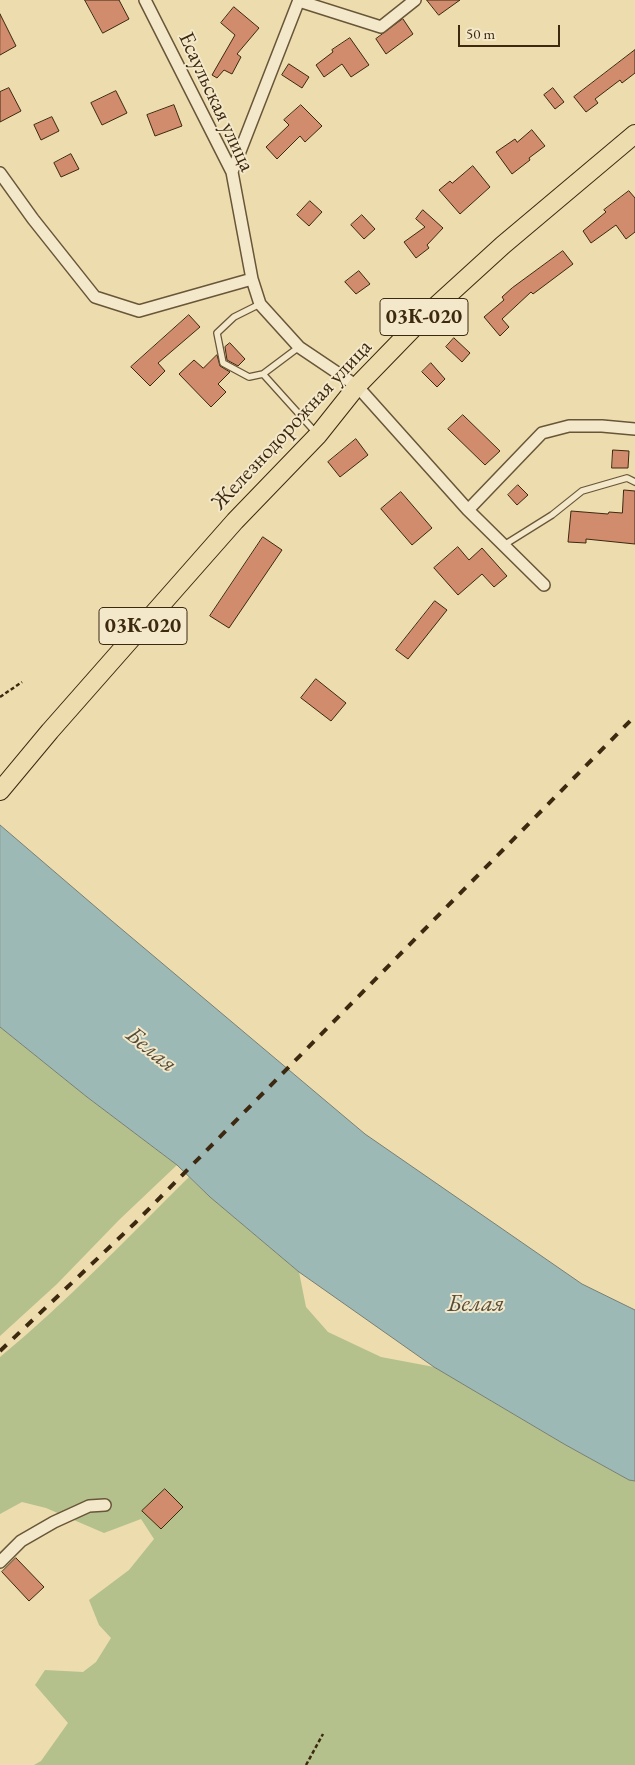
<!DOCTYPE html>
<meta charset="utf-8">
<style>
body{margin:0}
#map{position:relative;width:635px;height:1765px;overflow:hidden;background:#ecdcae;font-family:"EB Garamond",serif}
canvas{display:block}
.scale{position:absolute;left:458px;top:25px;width:102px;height:22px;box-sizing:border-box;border:2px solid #3d2810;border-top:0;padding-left:6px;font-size:15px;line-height:18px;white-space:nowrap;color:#3d2810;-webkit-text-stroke:4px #f3e8ca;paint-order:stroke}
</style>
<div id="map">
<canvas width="635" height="1765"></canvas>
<div class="scale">50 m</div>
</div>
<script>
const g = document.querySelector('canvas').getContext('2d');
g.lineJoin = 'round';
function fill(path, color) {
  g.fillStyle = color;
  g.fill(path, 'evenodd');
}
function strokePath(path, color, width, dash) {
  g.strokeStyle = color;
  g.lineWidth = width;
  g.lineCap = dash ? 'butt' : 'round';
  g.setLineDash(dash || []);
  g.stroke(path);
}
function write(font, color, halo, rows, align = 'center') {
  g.font = font + ' "EB Garamond",serif';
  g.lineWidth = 4;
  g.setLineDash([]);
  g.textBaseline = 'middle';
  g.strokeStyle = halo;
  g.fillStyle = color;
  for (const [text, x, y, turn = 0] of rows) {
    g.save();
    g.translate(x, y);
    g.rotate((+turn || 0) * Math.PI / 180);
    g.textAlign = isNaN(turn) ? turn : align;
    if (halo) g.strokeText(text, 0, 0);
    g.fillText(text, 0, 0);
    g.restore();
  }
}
fill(new Path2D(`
 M 0,1027 L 87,1097 L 177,1165 L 119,1220 L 57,1284 L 0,1336 Z
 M 189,1177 L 210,1197 L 299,1272 L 306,1307 L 328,1332 L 381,1357 L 434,1367 L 564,1444 L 629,1480 L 635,1481 L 635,1765 L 34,1765 L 41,1761 L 68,1723 L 35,1685 L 45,1670 L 83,1672 L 96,1662 L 111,1638 L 99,1625 L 89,1600 L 129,1570 L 154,1539 L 141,1519 L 104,1533 L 46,1508 L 22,1502 L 0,1514 L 0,1357 C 67,1302 127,1238 189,1177 Z`), '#b4c18c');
const water = new Path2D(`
 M 0,825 L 112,921 L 365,1134 L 582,1284 L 635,1310 L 635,1481 L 629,1480 L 564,1444 L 434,1367 L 299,1272 L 210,1197 L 177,1165 L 87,1097 L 0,1027 Z`);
fill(water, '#9db9b6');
strokePath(water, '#777f74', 1);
const building = new Path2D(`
 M 85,0 L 119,0 L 129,19 L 103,33 Z
 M 427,0 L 460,0 L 439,15 Z
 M 234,7 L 259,28 L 237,54 L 241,57 L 232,74 L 224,70 L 217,78 L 212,75 L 235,35 L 221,23 Z
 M 0,14 L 16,46 L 0,55 Z
 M 403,19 L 413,34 L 386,54 L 376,39 Z
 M 350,38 L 369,65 L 351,77 L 342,64 L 324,77 L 316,65 L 333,52 L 332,50 Z
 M 635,50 L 635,73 L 622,83 L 620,80 L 595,99 L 598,103 L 586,112 L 574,97 Z
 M 289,64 L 309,77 L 302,88 L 282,75 Z
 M 9,88 L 21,111 L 0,122 L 0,92 Z
 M 553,88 L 564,102 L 555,109 L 544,95 Z
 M 116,91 L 127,113 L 102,125 L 91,103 Z
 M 174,105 L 182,126 L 155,136 L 147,115 Z
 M 301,105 L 322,126 L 305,142 L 300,136 L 277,159 L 266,147 L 289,125 L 284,120 Z
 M 52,117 L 59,131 L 41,140 L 34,125 Z
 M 532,130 L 545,146 L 529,158 L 530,160 L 512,174 L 496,152 L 515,139 L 517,142 Z
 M 71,154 L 79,169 L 61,177 L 54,163 Z
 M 473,166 L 490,187 L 460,214 L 439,190 L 450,181 L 452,183 Z
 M 629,191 L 635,198 L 635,232 L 626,239 L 616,225 L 591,243 L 583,231 L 606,212 L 604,210 Z
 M 310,201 L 322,212 L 309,226 L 297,215 Z
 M 423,210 L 443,228 L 427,245 L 429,248 L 416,258 L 404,242 L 425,227 L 416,219 Z
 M 362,215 L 375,229 L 364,239 L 351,225 Z
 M 563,251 L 573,264 L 533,294 L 531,292 L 502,319 L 509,327 L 500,336 L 484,317 L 504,300 L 502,297 L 512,288 Z
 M 359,271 L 370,284 L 356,294 L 345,282 Z
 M 189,315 L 200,327 L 158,363 L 165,371 L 150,386 L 131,367 Z
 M 454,338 L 470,353 L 462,362 L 446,347 Z
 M 230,343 L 245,359 L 238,366 L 227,360 L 225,347 Z
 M 217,355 L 220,366 L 230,372 L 218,384 L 226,392 L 211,407 L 179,374 L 194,360 L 203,368 Z
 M 431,363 L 445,379 L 437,387 L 422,372 Z
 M 463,415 L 500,451 L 485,465 L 448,429 Z
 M 356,439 L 368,455 L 340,477 L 328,462 Z
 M 613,450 L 629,451 L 628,468 L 612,468 Z
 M 518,485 L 528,495 L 517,505 L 508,495 Z
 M 624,490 L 635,491 L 635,544 L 586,539 L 586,543 L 568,542 L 571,511 L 608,514 L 609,512 L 622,513 Z
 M 401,492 L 432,528 L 412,545 L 381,509 Z
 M 263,537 L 282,550 L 229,628 L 210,616 Z
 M 458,547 L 469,560 L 482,548 L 507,576 L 494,587 L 482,574 L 458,595 L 434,568 Z
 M 435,601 L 447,610 L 408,659 L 396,650 Z
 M 316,679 L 346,703 L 331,721 L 301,698 Z
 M 165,1489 L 183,1507 L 161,1529 L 142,1511 Z
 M 16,1558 L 44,1587 L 29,1601 L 2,1572 Z`);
fill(building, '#d08c6d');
strokePath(building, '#3d2810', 1);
const lane = new Path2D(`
 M 260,304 L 234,317 L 217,333 L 223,363 L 249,377 L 263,374 L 317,434
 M 263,374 L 299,347
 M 504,545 L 552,515 L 582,491 L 627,478 L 635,482`);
const street = new Path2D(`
 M 145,0 L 232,172 L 252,279 L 260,304 L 299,347 L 357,386 L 468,510 L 544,585
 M 299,1 L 381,27 L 415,0
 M 232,172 L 299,0
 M 0,173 L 33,219 L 95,297 L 139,311 L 252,279
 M 468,510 L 542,433 L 569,426 L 602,426 L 635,429
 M 0,1562 L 21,1541 L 54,1522 L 89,1506 L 105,1505`);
const primary = new Path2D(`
 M 0,791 L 50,731 L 235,521 L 318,435 L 357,386 L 424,317 L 503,245 L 635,134`);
strokePath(lane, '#695538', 8);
strokePath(street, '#695538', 14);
strokePath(primary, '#3d2810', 20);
strokePath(new Path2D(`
 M 0,697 L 22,682
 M 306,1765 L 323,1734`), '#3d2810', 2.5, [4, 2.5]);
strokePath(lane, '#f3e8ca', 5.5);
strokePath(street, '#f3e8ca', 11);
strokePath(primary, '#ecdcae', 18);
strokePath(new Path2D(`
 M 0,1351 L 135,1223 L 635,716`), '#3d2810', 4, [9, 9]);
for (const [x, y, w] of [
 [424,317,88],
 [143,626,88]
]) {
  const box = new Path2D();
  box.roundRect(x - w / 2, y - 18.5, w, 37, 4);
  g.fillStyle = '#f3e8ca';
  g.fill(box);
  strokePath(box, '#3d2810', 1);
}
write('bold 21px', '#3d2810', null, [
 ["03К-020",424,317],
 ["03К-020",143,626]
]);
write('22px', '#3d2810', '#f3e8ca', [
 ["Есаульская улица",216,102,65],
 ["Железнодорожная улица",292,425,-47]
]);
write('italic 24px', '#554c3a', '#f3e8ca', [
 ["Белая",151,1050,39],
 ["Белая",476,1304]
]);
</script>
